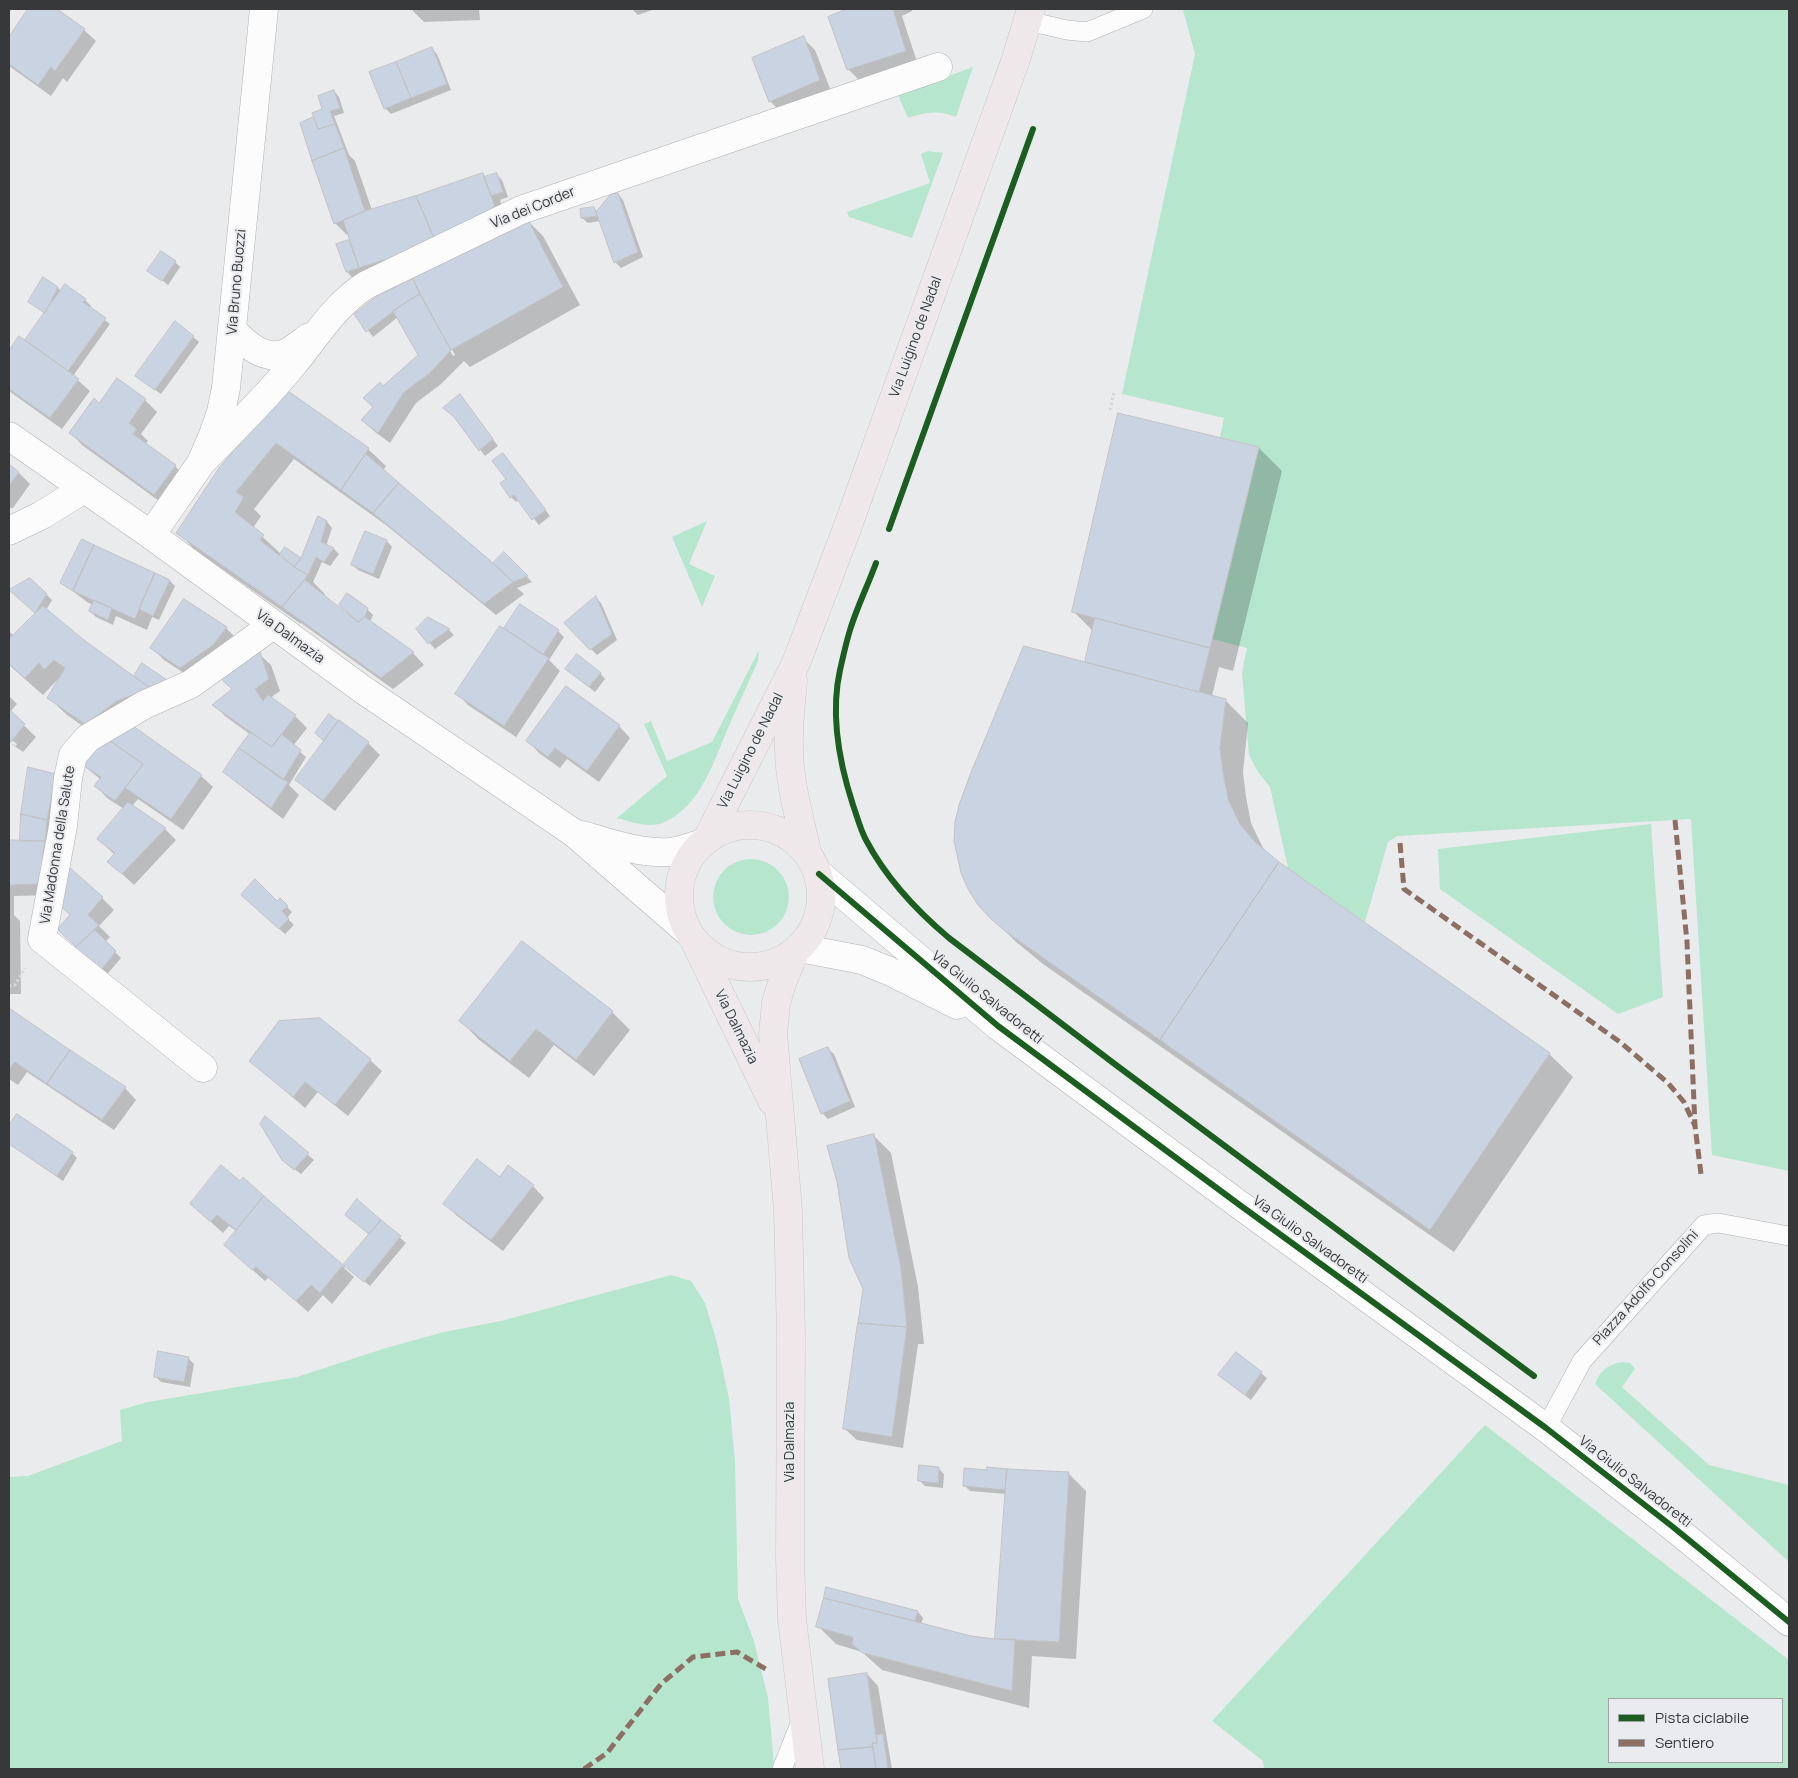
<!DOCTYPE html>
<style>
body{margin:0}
#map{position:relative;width:1798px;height:1778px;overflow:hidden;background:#eaebed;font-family:Manrope,sans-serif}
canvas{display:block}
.frame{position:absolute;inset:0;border:10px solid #373839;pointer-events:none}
.legend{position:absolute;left:1608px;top:1698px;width:175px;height:65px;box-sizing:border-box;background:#e9ebee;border:1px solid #a2a3a6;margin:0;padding:6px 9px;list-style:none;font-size:15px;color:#373839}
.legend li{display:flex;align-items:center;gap:10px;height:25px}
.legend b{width:25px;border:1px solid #a2a3a6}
</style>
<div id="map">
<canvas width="1798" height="1778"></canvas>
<div class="frame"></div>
<ul class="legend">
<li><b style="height:6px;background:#1b5e20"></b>Pista ciclabile</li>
<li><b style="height:6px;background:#8d6e63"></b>Sentiero</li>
</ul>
</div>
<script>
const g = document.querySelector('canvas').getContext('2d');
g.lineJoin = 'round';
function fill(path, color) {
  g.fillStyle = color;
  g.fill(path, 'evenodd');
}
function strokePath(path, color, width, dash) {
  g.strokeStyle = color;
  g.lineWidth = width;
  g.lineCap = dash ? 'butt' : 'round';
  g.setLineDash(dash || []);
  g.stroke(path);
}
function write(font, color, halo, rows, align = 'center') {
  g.font = font + ' Manrope,sans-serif';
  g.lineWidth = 4;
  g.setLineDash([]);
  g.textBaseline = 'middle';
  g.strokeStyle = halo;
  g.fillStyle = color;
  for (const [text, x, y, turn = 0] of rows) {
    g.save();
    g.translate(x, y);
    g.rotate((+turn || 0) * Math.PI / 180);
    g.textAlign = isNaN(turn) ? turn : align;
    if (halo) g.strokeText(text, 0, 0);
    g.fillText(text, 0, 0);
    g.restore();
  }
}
fill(new Path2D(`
 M 1187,9 L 1789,9 L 1789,1171 L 1712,1155 L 1691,819 L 1397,836 L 1388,842 L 1365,922 L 1288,868 L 1270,787 L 1258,772 L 1249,755 L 1242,673 L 1247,648 L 1212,639 L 1259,447 L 1220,437 L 1224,418 L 1122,394 L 1195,54 L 1183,10 Z
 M 973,67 L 956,117 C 938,110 926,112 908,118 L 898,95 Z
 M 928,151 L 943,153 L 912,238 L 849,217 L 847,212 L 930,183 L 921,154 Z
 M 707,521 L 689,564 L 715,576 L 702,607 L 672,537 Z
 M 759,650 L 758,661 C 748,683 738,705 728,728 C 714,761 701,805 665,822 C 650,829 632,822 617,818 L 667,776 L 644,724 L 651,721 L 667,761 L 712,742 Z
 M 1651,824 L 1663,997 L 1618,1014 L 1440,889 L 1438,849 Z
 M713 897a38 38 0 1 1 76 0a38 38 0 1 1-76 0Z
 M 671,1275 L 691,1281 L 705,1303 L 716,1339 L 729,1398 L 735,1462 L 738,1599 L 754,1641 L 768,1698 L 774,1764 L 772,1769 L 9,1769 L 9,1477 L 28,1476 L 122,1441 L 120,1410 L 148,1402 L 297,1377 L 386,1348 L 444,1332 L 501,1321 Z
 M 1622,1362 L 1630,1363 L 1635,1369 L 1622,1387 L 1709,1465 L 1789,1485 L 1789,1562 L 1595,1384 C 1600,1371 1608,1364 1622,1362 Z
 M 1485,1425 L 1789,1660 L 1789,1769 L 1264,1769 L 1263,1761 L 1212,1721 ZM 1609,1699 L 1782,1699 L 1782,1762 L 1609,1762 Z`), '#b6e6cd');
fill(new Path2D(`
 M 30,9 L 54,9 L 84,30 L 96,41 L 67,82 L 63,78 L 51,96 L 9,66 L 9,39 Z
 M 411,9 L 479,9 L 480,20 L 424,22 Z
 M 632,9 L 655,9 L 638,15 Z
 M 849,9 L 912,9 L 912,11 L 902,16 L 917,62 L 860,81 L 848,69 Z
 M 803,38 L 815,50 L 831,91 L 782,113 L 770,101 Z
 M 432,49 L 437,54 L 451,90 L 391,114 L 385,108 Z
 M 334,91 L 339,97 L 344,113 L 334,116 L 349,155 L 355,161 L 372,210 L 483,174 L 486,178 L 496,174 L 502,180 L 508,197 L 500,200 L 509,227 L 525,218 L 543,236 L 580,305 L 470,367 L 464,361 L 441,384 L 416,403 L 390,443 L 375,432 L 363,420 L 374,408 L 383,387 L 420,355 L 398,317 L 373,337 L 356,314 L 492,235 L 352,277 L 347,272 L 349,241 L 352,245 L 349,234 L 347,235 L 335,223 L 316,117 L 324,110 ZM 426,308 L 429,308 L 455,355 L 453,356 Z
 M 618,194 L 623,200 L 643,257 L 621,268 L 615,262 L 600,221 L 588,223 L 582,218 L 594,208 L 597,211 Z
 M 175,262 L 180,267 L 168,285 L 149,270 Z
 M 65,286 L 85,300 L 91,306 L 89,308 L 110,324 L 73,376 L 90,391 L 62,429 L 9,391 L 9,353 L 19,338 L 25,342 L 45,314 L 30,301 L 58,288 L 61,291 Z
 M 193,337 L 199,342 L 161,394 L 143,381 Z
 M 117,380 L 145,400 L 157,412 L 141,434 L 148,441 L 145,444 L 175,466 L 186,478 L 166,506 L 82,445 L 71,433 L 99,405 Z
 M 465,402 L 498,446 L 485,456 L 457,419 L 445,408 Z
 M 272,408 L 368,449 L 386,466 L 383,471 L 501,573 L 504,554 L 532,582 L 517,588 L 524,594 L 496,615 L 386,525 L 294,459 L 254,509 L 261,516 L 253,528 L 281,554 L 302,560 L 327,522 L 332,528 L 326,546 L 334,549 L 339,554 L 330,566 L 322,562 L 313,582 L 325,594 L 323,596 L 347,615 L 348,613 L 340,605 L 367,609 L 373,615 L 370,622 L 413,653 L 424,665 L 393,689 L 301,623 L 301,624 L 195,550 L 178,532 ZM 281,554 L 289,562 L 288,563 L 279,556 Z
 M 1119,414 L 1259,448 L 1282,471 L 1233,671 L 1219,667 L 1212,696 L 1225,700 L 1248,723 L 1243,772 L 1246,797 L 1251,823 L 1263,848 L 1268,854 L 1549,1054 L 1573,1077 L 1454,1252 L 1043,964 L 1015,941 L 991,917 L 1090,665 L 1086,661 L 1094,632 L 1073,611 Z
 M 503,455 L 550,516 L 539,525 L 519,500 L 516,502 L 511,497 Z
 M 9,466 L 19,473 L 30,484 L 13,508 L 9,508 Z
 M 366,533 L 387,541 L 392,547 L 379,579 L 358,570 L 352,564 Z
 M 30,579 L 52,600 L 46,610 L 83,641 L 139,682 L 166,681 L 111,736 L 201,776 L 213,787 L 183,830 L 138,799 L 132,806 L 165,829 L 176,840 L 134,885 L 109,862 L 115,855 L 98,839 L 124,809 L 107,798 L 96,786 L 100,779 L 82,764 L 104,741 L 67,715 L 49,698 L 59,678 L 43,695 L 9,665 L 9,631 L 14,636 L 37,613 L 15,595 Z
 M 170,581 L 175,586 L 159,620 L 152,617 L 147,630 L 116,616 L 113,625 L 96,617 L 90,611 L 93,605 L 87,602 L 62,583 Z
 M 596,598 L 601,603 L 617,640 L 597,655 L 566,623 Z
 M 521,606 L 558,631 L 564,637 L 549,660 L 560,671 L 516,737 L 468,705 L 457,693 L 510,632 L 506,628 Z
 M 428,618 L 449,630 L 454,635 L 435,649 L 417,629 Z
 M 226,628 L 238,640 L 193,679 L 164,660 L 152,648 Z
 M 259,654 L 271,665 L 280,691 L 270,698 L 295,716 L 307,728 L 293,746 L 306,757 L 289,785 L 299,795 L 283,819 L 237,783 L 225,772 L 251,735 L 225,716 L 214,705 L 233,690 Z
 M 567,669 L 600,673 L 605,679 L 595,692 Z
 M 9,696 L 17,704 L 10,712 L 36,737 L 23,752 L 9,742 L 16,746 L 17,744 L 9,738 Z
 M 329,716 L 368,743 L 380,755 L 335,811 L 309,791 L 297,780 L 325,741 Z
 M 619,726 L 630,738 L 599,782 L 567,759 L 560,768 L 539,753 L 528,741 Z
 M 55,775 L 51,895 L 14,896 L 14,915 L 20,921 L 21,994 L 9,994 L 9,841 L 21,842 Z
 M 102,898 L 114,910 L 99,926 L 110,937 L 105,942 L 121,958 L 103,979 L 77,948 L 59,929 L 71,915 Z
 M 248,900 L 277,903 L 280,900 L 292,912 L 287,918 L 294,925 L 285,934 Z
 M 522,942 L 612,1012 L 630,1030 L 594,1076 L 554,1045 L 529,1078 L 478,1039 L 461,1021 Z
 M 9,1009 L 125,1088 L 136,1100 L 114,1130 L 27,1072 L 18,1085 L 9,1079 Z
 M 828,1049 L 834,1054 L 855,1107 L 828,1119 L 822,1113 Z
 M 370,1060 L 382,1071 L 348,1116 L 318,1092 L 305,1108 L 251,1061 Z
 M 17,1116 L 72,1153 L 77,1158 L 63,1181 L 9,1144 L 9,1128 Z
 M 265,1118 L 314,1160 L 301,1174 L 289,1165 Z
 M 873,1135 L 891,1153 L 918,1287 L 924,1344 L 918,1344 L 903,1448 L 857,1440 L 845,1429 L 864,1289 Z
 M 500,1178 L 533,1186 L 544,1198 L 503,1251 L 456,1215 L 445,1203 Z
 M 243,1179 L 343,1267 L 370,1235 L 352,1220 L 358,1201 L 406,1243 L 370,1286 L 346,1266 L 344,1268 L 354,1277 L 332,1304 L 323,1295 L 308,1312 L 269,1277 L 265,1281 L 237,1256 L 236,1231 L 229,1226 L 223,1233 L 191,1204 L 240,1183 Z
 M 1236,1353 L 1267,1378 L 1251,1400 L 1225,1380 Z
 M 188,1358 L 194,1364 L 190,1387 L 161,1382 L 155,1376 Z
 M 938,1468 L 944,1474 L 943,1488 L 925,1486 L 919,1480 Z
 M 1007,1470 L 1068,1473 L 1086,1491 L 1076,1659 L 1032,1656 L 1029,1708 L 882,1670 L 862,1652 L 836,1644 L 818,1626 L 825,1598 L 918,1612 L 923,1618 L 921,1624 L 971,1637 L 996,1640 L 1007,1494 L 970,1491 L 964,1485 L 988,1472 Z
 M 867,1674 L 878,1686 L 892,1769 L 842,1769 L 829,1680 Z`), '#0003');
const building = new Path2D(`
 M 28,9 L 57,9 L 85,29 L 55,71 L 51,67 L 38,85 L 9,64 L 9,37 Z
 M 847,9 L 893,9 L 906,51 L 847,70 L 828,17 Z
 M 804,36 L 820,80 L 769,102 L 752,58 Z
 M 432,47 L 447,84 L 411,98 L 396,62 Z
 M 396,62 L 411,98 L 384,109 L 369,72 Z
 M 334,90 L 340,108 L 330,111 L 335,124 L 318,129 L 312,113 L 322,109 L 318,96 Z
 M 314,117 L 318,129 L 335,124 L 344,148 L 312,161 L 300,123 Z
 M 344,148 L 365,211 L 334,224 L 312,161 Z
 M 483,173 L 498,215 L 436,243 L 416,196 Z
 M 497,173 L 503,192 L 491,196 L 484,177 Z
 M 618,193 L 638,252 L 614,263 L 596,212 L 610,195 Z
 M 416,196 L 436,243 L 359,268 L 343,220 L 365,211 Z
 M 594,207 L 597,216 L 581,218 L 580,209 Z
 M 526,216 L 563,287 L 451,350 L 420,294 L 413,279 Z
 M 349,240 L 359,268 L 346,272 L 336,244 Z
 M 161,251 L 176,261 L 162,281 L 147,271 Z
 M 43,277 L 58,287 L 45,313 L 28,302 Z
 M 413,279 L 420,294 L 406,302 L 366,332 L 354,314 L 377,296 Z
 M 65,284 L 86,299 L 83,302 L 106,318 L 68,371 L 25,340 Z
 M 420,294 L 451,350 L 430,373 L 404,392 L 378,433 L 361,420 L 373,407 L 363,398 L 380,382 L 383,386 L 418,355 L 393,311 Z
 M 175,321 L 194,336 L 155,390 L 135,376 Z
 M 19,336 L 79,379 L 50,418 L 9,389 L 9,351 Z
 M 117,378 L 146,399 L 129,423 L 137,429 L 133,434 L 176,465 L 154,495 L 69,433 L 94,398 L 99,403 Z
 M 288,391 L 369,448 L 341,490 L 276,443 L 236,492 L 244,497 L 235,512 L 264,535 L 260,540 L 294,567 L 308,575 L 282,607 L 176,533 L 219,468 L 271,407 Z
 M 460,394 L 493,439 L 479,451 L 454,417 L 443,408 Z
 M 1118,413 L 1259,447 L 1210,648 L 1072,612 Z
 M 503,453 L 546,510 L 532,520 L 514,495 L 510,498 L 500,483 L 506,479 L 492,461 Z
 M 366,454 L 399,483 L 373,513 L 341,490 Z
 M 9,464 L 19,472 L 9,486 Z
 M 399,483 L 493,563 L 513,582 L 484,604 L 373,513 Z
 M 318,516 L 327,521 L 321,542 L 334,548 L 324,562 L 316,557 L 308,575 L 294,567 L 301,558 Z
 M 365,531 L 387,540 L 373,574 L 351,565 Z
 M 82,539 L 94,545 L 73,591 L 60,583 Z
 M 94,545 L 155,573 L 135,619 L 73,591 Z
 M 285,547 L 301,558 L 294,567 L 280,554 Z
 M 504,552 L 528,576 L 513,582 L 493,563 Z
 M 155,573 L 170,580 L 153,616 L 139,609 Z
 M 30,578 L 47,594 L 35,613 L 9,590 Z
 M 305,580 L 358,622 L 365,617 L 414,652 L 381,678 L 282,607 Z
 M 347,593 L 368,608 L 365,617 L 358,622 L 339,605 Z
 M 596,596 L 612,634 L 590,650 L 564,623 Z
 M 184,599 L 227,627 L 213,645 L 180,668 L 150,648 Z
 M 94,600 L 112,608 L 108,620 L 89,611 Z
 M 520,604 L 559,630 L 543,655 L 504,628 Z
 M 43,606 L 84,640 L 150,688 L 117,701 L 85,724 L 47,698 L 65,668 L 54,660 L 44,670 L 39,663 L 25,678 L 9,664 L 9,639 Z
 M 428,617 L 450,629 L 428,644 L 416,629 Z
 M 1095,618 L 1210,648 L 1199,692 L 1085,662 Z
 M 500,626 L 549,658 L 504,726 L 455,694 Z
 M 1024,646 L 1226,699 L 1220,748 L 1223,772 L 1228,799 L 1240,824 L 1254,841 L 1279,862 L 1160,1040 L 1005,931 L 990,918 L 978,905 L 968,889 L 961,873 L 954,841 L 955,822 L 959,805 L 970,775 Z
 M 260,652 L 269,679 L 255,689 L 263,701 L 268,695 L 296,715 L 272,747 L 212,705 L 232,689 L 219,677 Z
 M 577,654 L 601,673 L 589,687 L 565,669 Z
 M 142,663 L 167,680 L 150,688 L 134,676 Z
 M 566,686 L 620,725 L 587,771 L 555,748 L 548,757 L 526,741 Z
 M 9,709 L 25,724 L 11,742 L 9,740 Z
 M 329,714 L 338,721 L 324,741 L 315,733 Z
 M 339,720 L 369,742 L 323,801 L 295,780 Z
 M 133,726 L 202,775 L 171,819 L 125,788 L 143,764 L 106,738 Z
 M 251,732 L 272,747 L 281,734 L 301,750 L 283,780 L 239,748 Z
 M 106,738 L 143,764 L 115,801 L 94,786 L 101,777 L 81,764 Z
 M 239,748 L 288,782 L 271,808 L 223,772 Z
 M 28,767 L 56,774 L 47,820 L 21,814 Z
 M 128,802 L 166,828 L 122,874 L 107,862 L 115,853 L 97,839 Z
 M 21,814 L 47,820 L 45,841 L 20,841 Z
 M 9,840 L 45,841 L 39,884 L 9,885 Z
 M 61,860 L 103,897 L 88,915 L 99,925 L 76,947 L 57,929 L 70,915 L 55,901 Z
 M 1279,862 L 1550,1053 L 1430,1230 L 1160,1040 Z
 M 255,879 L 277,901 L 280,898 L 288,906 L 282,911 L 289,919 L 279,929 L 241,895 Z
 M 95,930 L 116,951 L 97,975 L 72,951 Z
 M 522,941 L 613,1011 L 576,1060 L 536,1029 L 510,1061 L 459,1021 Z
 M 9,1008 L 70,1050 L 47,1084 L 15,1062 L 9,1070 Z
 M 320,1018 L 371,1059 L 335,1105 L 305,1082 L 293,1097 L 249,1061 L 279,1021 Z
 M 828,1047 L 850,1101 L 821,1114 L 799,1059 Z
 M 70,1050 L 126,1087 L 102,1120 L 47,1084 Z
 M 17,1114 L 73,1152 L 57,1176 L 9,1144 L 9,1125 Z
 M 265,1116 L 309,1153 L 294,1170 L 282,1160 L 260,1124 Z
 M 874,1134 L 901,1269 L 907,1327 L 858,1323 L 863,1289 L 849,1258 L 837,1182 L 827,1146 Z
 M 477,1159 L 500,1177 L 508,1165 L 534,1185 L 491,1240 L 443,1204 Z
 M 221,1165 L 240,1181 L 243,1177 L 264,1196 L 236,1230 L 217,1215 L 211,1222 L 190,1204 Z
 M 264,1196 L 343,1265 L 320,1293 L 311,1285 L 296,1301 L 256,1267 L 252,1270 L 224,1245 Z
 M 357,1199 L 381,1220 L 369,1234 L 345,1215 Z
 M 381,1220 L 401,1236 L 364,1282 L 343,1265 Z
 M 858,1323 L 907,1327 L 892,1437 L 843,1429 Z
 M 158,1351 L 189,1357 L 184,1382 L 154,1377 Z
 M 1236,1352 L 1262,1372 L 1245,1395 L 1218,1375 Z
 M 919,1465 L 939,1467 L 938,1483 L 918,1481 Z
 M 987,1467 L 1007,1469 L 1005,1490 L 963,1486 L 964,1468 L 987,1470 Z
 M 1007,1469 L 1069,1472 L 1059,1642 L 995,1639 Z
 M 826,1587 L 918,1611 L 915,1621 L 824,1598 Z
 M 824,1598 L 971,1636 L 995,1639 L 1015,1639 L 1012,1691 L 863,1653 L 852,1644 L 853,1637 L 816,1627 Z
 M 867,1673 L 877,1743 L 872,1743 L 873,1747 L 838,1750 L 828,1679 Z
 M 883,1734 L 888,1769 L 876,1769 L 872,1743 L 877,1743 L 876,1735 Z
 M 873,1747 L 876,1769 L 841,1769 L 838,1750 Z`);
fill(building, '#c9d3e1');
strokePath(building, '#c2c2c4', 1);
const service = new Path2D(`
 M 1028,21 L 1067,30 L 1087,32 L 1143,9
 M 1546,1428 L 1582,1361 L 1704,1225 L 1718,1223 L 1789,1236
 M 782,1769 L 802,1719`);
const minor = new Path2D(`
 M 232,329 C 244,343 265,362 286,353 C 294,349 302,342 309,337
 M 201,463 C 231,432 263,401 291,367 C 315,339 333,306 366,285 L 521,210 L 938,67
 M 151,535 L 201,463 L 213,435 L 221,412 L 226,388 L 264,9
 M 819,874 L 998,1026 L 1237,1203 L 1546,1428 L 1673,1527 L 1789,1622
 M 800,948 L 862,960 L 889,971 L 957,1005
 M 203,1068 L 42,939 L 63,826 L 68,778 L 73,755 L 88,738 L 144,705 L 191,684 L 273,625`);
const tertiary = new Path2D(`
 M 9,436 L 151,535 L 362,689 L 574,833 L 687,931
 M 9,531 L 42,515 L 84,489
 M 582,835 C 610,843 640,854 670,852 C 679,851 690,847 700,844`);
const primary = new Path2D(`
 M 793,680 C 791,703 788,726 789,749 C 789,782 800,820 807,852
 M679 896a71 71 0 1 1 142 0a71 71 0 1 1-142 0Z
 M 707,839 L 796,663 L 846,531 L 1016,59 L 1031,9
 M 696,944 L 772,1101
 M 794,954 L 782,983 L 776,1003 L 773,1034 L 788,1210 L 791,1335 L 790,1559 L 792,1619 L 810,1769`);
strokePath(service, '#b1b2b3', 20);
strokePath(minor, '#b1b2b3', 29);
strokePath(tertiary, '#b1b2b3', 29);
strokePath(primary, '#c8c8c9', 29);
strokePath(new Path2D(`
 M 1110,410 L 1114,392
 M 9,986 L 15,985 L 25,968`), '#d6d7d8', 3, [2.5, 2.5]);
strokePath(service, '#fcfcfc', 19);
strokePath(minor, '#fcfcfc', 28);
strokePath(tertiary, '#fcfcfc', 28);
strokePath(primary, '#efe8ea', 28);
strokePath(new Path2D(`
 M 1675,820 L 1687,942 L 1695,1126 L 1701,1174
 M 1400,843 L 1404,889 L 1620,1042 L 1668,1083 L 1684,1102 L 1695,1126
 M 584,1769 L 607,1753 L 661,1684 L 693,1657 L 737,1652 L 769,1671`), '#8d6e63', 5, [10, 5]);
strokePath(new Path2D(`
 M 889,529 L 1033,129
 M 876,563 C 868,585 857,607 850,630 C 846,643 843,657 840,670 C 830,715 839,762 853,805 C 857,816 860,829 866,840 C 886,878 917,911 949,938 L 1116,1065 L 1534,1376
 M 819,874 L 998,1026 L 1237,1203 L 1546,1428 L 1673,1527 L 1789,1622`), '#1b5e20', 6);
write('14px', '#373839', '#e9ebee', [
 ["Via dei Corder",533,208,-22],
 ["Via Bruno Buozzi",237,282,-85],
 ["Via Luigino de Nadal",916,337,-70],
 ["Via Dalmazia",290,637,36],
 ["Via Luigino de Nadal",751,751,-63],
 ["Via Madonna della Salute",58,845,-81],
 ["Via Giulio Salvadoretti",987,998,39],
 ["Via Dalmazia",736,1027,64],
 ["Via Giulio Salvadoretti",1310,1240,36],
 ["Piazza Adolfo Consolini",1646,1288,-48],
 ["Via Dalmazia",790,1442,-90],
 ["Via Giulio Salvadoretti",1635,1482,38]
]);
</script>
